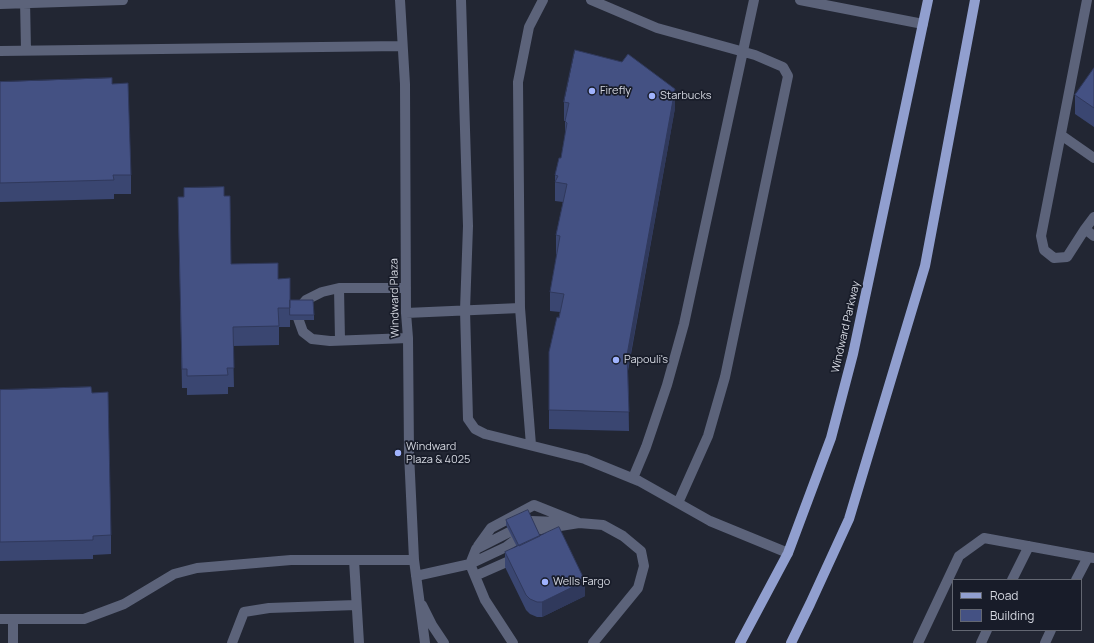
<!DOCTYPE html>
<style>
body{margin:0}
#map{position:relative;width:1094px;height:643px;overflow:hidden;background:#222633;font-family:Manrope,sans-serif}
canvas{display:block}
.legend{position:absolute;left:952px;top:579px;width:130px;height:52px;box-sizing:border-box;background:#181c29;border:1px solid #636772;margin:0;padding:5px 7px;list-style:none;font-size:12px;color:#d4d7e0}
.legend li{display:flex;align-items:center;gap:8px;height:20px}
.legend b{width:20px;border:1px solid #636772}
</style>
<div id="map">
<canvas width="1094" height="643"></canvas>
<ul class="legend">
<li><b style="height:5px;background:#919fcf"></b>Road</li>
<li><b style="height:11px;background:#445183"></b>Building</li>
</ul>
</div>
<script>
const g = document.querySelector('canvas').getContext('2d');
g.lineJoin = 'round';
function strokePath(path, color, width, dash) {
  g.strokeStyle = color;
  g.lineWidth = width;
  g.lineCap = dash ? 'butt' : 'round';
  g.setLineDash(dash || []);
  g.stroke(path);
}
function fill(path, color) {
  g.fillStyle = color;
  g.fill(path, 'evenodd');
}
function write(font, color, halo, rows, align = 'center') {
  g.font = font + ' Manrope,sans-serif';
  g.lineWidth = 3.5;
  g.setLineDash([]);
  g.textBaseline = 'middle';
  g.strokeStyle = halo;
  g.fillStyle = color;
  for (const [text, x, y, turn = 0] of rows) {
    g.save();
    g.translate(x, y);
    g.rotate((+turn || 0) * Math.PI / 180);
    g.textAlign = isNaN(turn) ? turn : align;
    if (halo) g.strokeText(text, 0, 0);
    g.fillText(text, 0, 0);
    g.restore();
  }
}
strokePath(new Path2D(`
 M 25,0 L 26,50
 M 400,0 L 405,84 L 406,313 L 408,338 L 409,453 L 414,560 L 425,643
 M 461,0 L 468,226 L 465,310 L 468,419 L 475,429 L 485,434 L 585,459 L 639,481 L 710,521 L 788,553
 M 591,0 L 657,28 L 755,55 L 783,67 L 788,76 L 725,377 L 708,436 L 678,503
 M 800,0 L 923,24
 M 1087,0 L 1041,236 L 1044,250 L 1054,258 L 1067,257 L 1085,229 L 1094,236
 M 0,4 L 123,0
 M 0,51 L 402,46
 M 1061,135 L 1094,158
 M 1085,229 L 1094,217
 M 339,288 L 340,340
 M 406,288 L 339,288 L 322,292 L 306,300 L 300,307 L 298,318 L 303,332 L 312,339 L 330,341 L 408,338
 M 406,313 L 520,308
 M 531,445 L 520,308 L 518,82 L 529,27 L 543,0
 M 633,478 L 646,447 L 667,385 L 684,324 L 754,0
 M 478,546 L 491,528 L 534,505 L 579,523
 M 354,560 L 359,643
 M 416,576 L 470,564 L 506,547 L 514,541 L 535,530 L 579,523 L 603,525 L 623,536 L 641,551 L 644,566 L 638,588 L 593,643
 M 475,576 L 518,557
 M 1012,580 L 1029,546
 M 1076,580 L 1088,557
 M 422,605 L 432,625 L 444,643
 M 0,619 L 84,619 L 124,604 L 174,574 L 197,568 L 291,560 L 414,560
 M 13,619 L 13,643
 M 232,643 L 244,612 L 269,608 L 356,605
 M 513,643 L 485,600 L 470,564 L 476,549 L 531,521 L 558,522
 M 918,643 L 959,556 L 984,538 L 1094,558
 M 981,643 L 987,630
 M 1045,643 L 1051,630`), '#5c637a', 10);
strokePath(new Path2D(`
 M 740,643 L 788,553 L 831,438 L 853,354 L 928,0
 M 791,643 L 810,604 L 849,519 L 925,266 L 975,0`), '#919fcf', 10);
fill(new Path2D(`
 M 1094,68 L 1094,127 L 1075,114 L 1075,95 Z
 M 0,82 L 112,84 L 131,175 L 131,194 L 114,194 L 114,199 L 0,202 Z
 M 564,102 L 675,108 L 628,371 L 629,431 L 549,429 L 549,352 L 560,312 L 550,311 L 550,292 L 557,254 L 556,254 L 556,235 L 563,202 L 555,201 L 555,175 L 561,158 L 565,135 L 565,121 L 564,121 Z
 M 224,196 L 231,264 L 278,279 L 290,300 L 314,315 L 314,320 L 290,320 L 290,327 L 279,327 L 279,345 L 233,346 L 234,387 L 228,387 L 228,394 L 187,395 L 187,388 L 182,388 L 178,197 Z
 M 0,390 L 111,535 L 111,554 L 93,555 L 93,559 L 0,561 Z
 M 506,520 L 540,536 L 585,596 L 542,617 L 537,617 L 530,614 L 526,610 L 505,567 L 505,552 L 517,547 L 506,525 Z`), '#3a4671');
fill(new Path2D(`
 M 675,89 L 675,108 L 627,374 L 627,355 Z
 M 585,581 L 585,596 L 542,617 L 542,602 Z`), '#30395c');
const building = new Path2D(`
 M 575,50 L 622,62 L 628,54 L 675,89 L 627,355 L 629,412 L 549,410 L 549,352 L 557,317 L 559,318 L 564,294 L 550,292 L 560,236 L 556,235 L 567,184 L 555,182 L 558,176 L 555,175 L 559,158 L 561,158 L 567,123 L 565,121 L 569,103 L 564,102 Z
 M 1094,68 L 1094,108 L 1075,95 Z
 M 112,78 L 112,84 L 128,83 L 131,175 L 113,175 L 114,180 L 0,183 L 0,82 Z
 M 224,187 L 224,196 L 230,196 L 231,264 L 278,263 L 278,279 L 290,278 L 290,308 L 278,308 L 279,326 L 233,327 L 234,368 L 227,368 L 228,375 L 187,376 L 187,369 L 182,369 L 178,197 L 184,197 L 184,188 Z
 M 290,300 L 313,300 L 314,315 L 290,315 Z
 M 91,387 L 92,393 L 108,392 L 111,535 L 93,536 L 93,540 L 0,542 L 0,390 Z
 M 528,510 L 540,536 L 519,546 L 506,520 Z
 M 559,527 L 585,581 L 542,602 L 537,602 L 530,599 L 526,595 L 505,552 Z`);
fill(building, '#445183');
strokePath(building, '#30395c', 1);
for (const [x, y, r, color] of [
 [592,91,4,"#a0b3fd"],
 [652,96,4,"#a0b3fd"],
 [616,360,4,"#a0b3fd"],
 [398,453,4,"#a0b3fd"],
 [545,582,4,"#a0b3fd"]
]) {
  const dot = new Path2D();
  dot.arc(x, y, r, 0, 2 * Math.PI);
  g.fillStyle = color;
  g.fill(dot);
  strokePath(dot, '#181c29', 1.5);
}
write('11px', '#d4d7e0', '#181c29', [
 ["Firefly",600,91],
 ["Starbucks",660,96],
 ["Papouli's",624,360],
 ["Windward",406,447],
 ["Plaza & 4025",406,460],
 ["Wells Fargo",553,582]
], 'left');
write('11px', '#d4d7e0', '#181c29', [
 ["Windward Plaza",395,298,-91],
 ["Windward Parkway",846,327,-77]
]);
</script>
